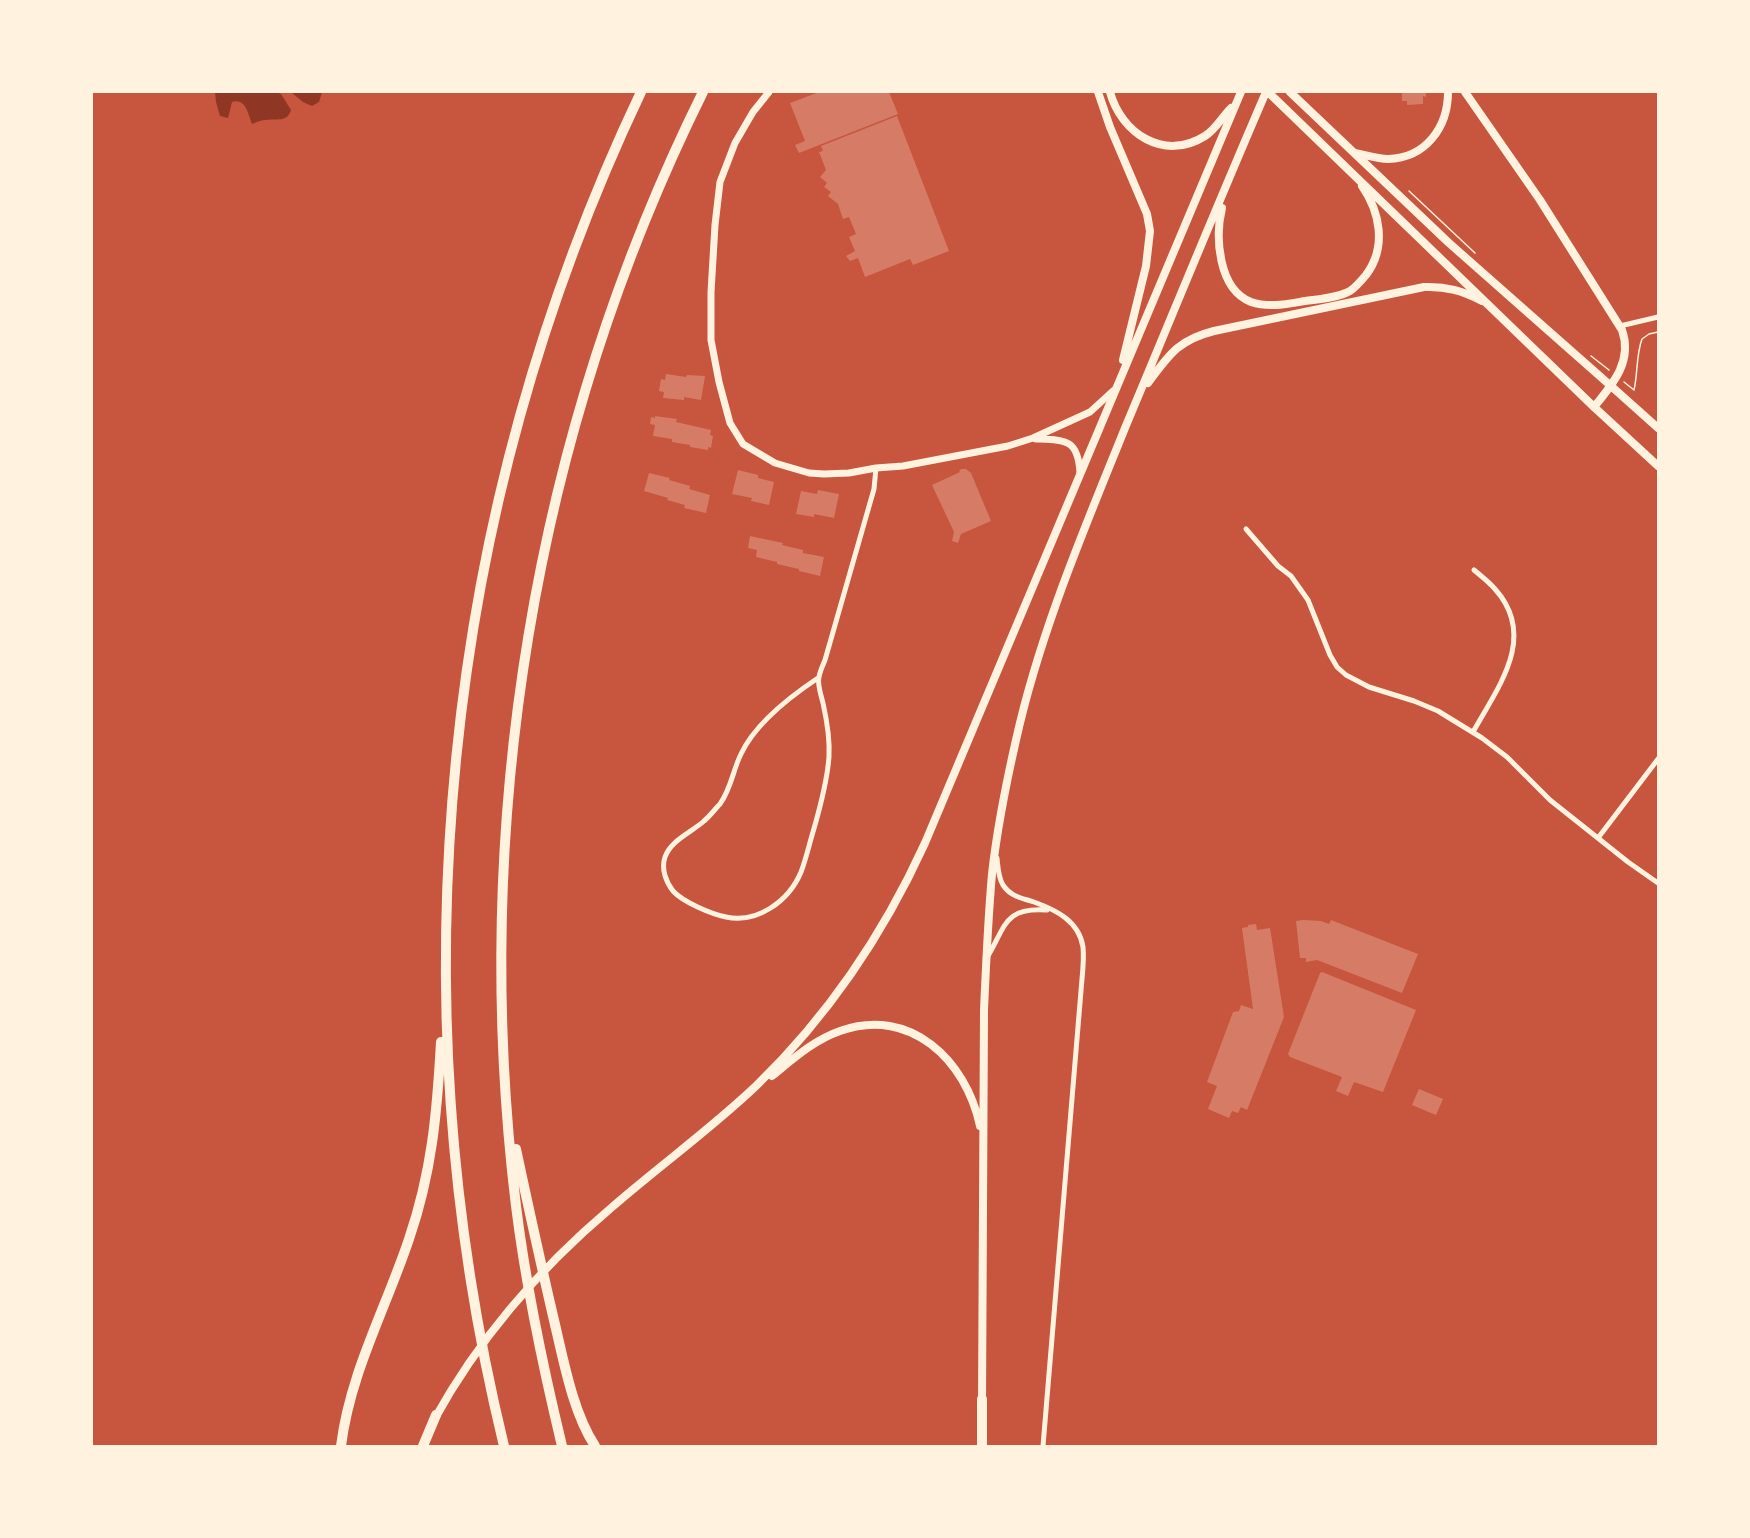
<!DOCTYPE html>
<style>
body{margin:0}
#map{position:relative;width:1750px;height:1538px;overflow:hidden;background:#c8553d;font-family:"IBM Plex Serif",serif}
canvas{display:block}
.frame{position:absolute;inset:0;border:93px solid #fff3e0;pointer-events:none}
</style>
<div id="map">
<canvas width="1750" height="1538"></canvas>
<div class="frame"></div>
</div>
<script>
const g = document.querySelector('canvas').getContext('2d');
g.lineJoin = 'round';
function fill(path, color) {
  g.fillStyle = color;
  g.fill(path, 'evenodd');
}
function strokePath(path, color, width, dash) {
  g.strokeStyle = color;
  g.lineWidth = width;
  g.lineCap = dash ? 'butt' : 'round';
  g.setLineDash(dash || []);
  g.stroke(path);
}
fill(new Path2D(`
 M 215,92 L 276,92 L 281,94 L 291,110 C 287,123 277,118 266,120 C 261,120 257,122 252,124 C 248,114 246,98 232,102 L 228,118 L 220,116 L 216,102 Z
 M 291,92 L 322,92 L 319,102 L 312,106 L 303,102 Z`), '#8f3625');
fill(new Path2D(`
 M 819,92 L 889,92 L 898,114 L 799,153 L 795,145 L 805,141 L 790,103 Z
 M 1402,92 L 1426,92 L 1426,97 L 1423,96 L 1423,104 L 1407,105 L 1407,101 L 1402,101 Z
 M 897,116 L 949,251 L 913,265 L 910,259 L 865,277 L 858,258 L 850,261 L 846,256 L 855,251 L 849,237 L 856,234 L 849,217 L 843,219 L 838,204 L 828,196 L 831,192 L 824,187 L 827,183 L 820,177 L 826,170 L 819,152 L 823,151 L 821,146 Z
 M 666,374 L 686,377 L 687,375 L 705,376 L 701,400 L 684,397 L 684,400 L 663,398 L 664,392 L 659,391 L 661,379 L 665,380 Z
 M 655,416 L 677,419 L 676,422 L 711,430 L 710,435 L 713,436 L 711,448 L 708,447 L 708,450 L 690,447 L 690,445 L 672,442 L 672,439 L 653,436 L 655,425 L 650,424 L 651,417 L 655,418 Z
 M 962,469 L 966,469 L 971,473 L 991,521 L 961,534 L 958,543 L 952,541 L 954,532 L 932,485 L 960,472 L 959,470 Z
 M 738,470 L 758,475 L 758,478 L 774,482 L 769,505 L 751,501 L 752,498 L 732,494 Z
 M 649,473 L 670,478 L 669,480 L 690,486 L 689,489 L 710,495 L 706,513 L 684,508 L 685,505 L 667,500 L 668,498 L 644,491 Z
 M 818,490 L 839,494 L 834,518 L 814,514 L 814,517 L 796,514 L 801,491 L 817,494 Z
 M 750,536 L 783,543 L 782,545 L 803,550 L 803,553 L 824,557 L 820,576 L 799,571 L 799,569 L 777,564 L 777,562 L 756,557 L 757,550 L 748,548 Z
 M 1303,920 L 1321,921 L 1329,924 L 1331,920 L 1418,954 L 1402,993 L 1317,960 L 1306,962 L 1306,958 L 1300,958 L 1296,921 Z
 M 1256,924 L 1257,930 L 1270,928 L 1284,1017 L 1247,1110 L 1241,1107 L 1238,1113 L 1232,1111 L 1229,1118 L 1208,1109 L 1217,1086 L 1207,1082 L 1233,1012 L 1239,1011 L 1241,1005 L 1253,1009 L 1242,928 L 1248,927 L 1248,925 Z
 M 1322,972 L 1416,1010 L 1383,1092 L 1354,1082 L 1348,1096 L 1336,1091 L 1342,1077 L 1290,1057 L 1288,1054 L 1320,973 Z
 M 1419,1089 L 1443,1099 L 1436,1115 L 1412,1105 Z`), '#d67c66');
strokePath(new Path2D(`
 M 1409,191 L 1475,253
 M 1591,356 L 1609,370
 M 1624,382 L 1634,390 C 1638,373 1636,355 1642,339 L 1649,334 L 1658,332`), '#fff3e0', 1.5);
strokePath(new Path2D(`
 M 1620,326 L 1658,317
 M 1246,529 L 1278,566 L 1291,576 L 1308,600 L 1330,655 L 1337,667 L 1346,675 L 1369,687 L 1414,701 L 1438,711 L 1482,738 L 1507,757 L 1550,800 L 1628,862 L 1658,883
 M 818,678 C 791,696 755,724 741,754 C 733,770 731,789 720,804 C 715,809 710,816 704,821 C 692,832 671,840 665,857 C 661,869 666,882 673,891 C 683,902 711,914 726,917 C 757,924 789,901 801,872 C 806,859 809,845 813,832 C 820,808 827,783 829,757 C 830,739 827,721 823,703 C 821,695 817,684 819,677 C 820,671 823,665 825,660 L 874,489 L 876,468
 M 1473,732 C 1498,687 1538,637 1495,589 C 1489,582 1481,576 1474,570
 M 1598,838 L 1658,759
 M 997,858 C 998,867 998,877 1003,885 C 1011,897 1022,898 1034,902 C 1056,910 1079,921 1083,947 C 1084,957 1083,969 1082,979 L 1043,1446
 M 988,956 C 1006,926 1004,907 1047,910`), '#fff3e0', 5);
strokePath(new Path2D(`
 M 769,92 L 753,112 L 735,143 L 720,182 L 715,225 L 711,292 L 711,340 L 719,382 L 730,423 L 743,444 L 775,463 L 809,473 L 824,474 L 849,473 L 876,468 L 903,466 L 1008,446 L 1033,438 L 1090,412 L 1113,391
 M 1036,439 C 1066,440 1078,439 1080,473`), '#fff3e0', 7);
strokePath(new Path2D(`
 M 1611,386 L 1658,428
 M 1594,407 L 1658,466`), '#fff3e0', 8);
strokePath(new Path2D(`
 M 1098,92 L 1110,127 L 1147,214 L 1150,231 L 1146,266 L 1123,360
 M 1110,92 C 1121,133 1164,162 1205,136 C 1216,129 1222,117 1231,108
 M 1268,92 L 1594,407 C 1613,384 1633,361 1622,330 L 1540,200 L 1465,92
 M 1290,92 L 1449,243 L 1611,386
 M 1355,153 C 1366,155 1377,159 1388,159 C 1426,158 1448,127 1448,92
 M 1222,208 C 1215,237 1218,289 1251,302 C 1269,308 1287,304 1305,301 C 1319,299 1337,298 1350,291 C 1356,287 1361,281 1366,275 C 1387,247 1380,212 1362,186
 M 1148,383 C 1169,355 1178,340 1214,331 L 1424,287 C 1446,286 1463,291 1482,301
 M 772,1076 C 793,1059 814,1040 840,1031 C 910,1006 966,1060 980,1126
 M 982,1404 L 984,1010 C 986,964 988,919 992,874 C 997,829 1006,784 1016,740 C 1040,632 1084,530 1125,428 C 1172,316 1218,203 1266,92
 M 434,1420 C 479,1338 540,1268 611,1208 C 659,1166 711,1129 757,1085 C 828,1016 884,933 925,843 L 1241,92`), '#fff3e0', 8);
strokePath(new Path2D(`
 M 516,1149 C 528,1205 540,1260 553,1316 C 563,1357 572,1411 595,1446
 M 982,1399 L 982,1446
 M 341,1446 C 350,1373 386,1308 409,1239 C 432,1172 437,1113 441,1042
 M 423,1446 L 436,1415
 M 504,1446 C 394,994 441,513 641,92
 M 562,1446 C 543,1367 526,1287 516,1206 C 470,827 533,435 703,92`), '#fff3e0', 10);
</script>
